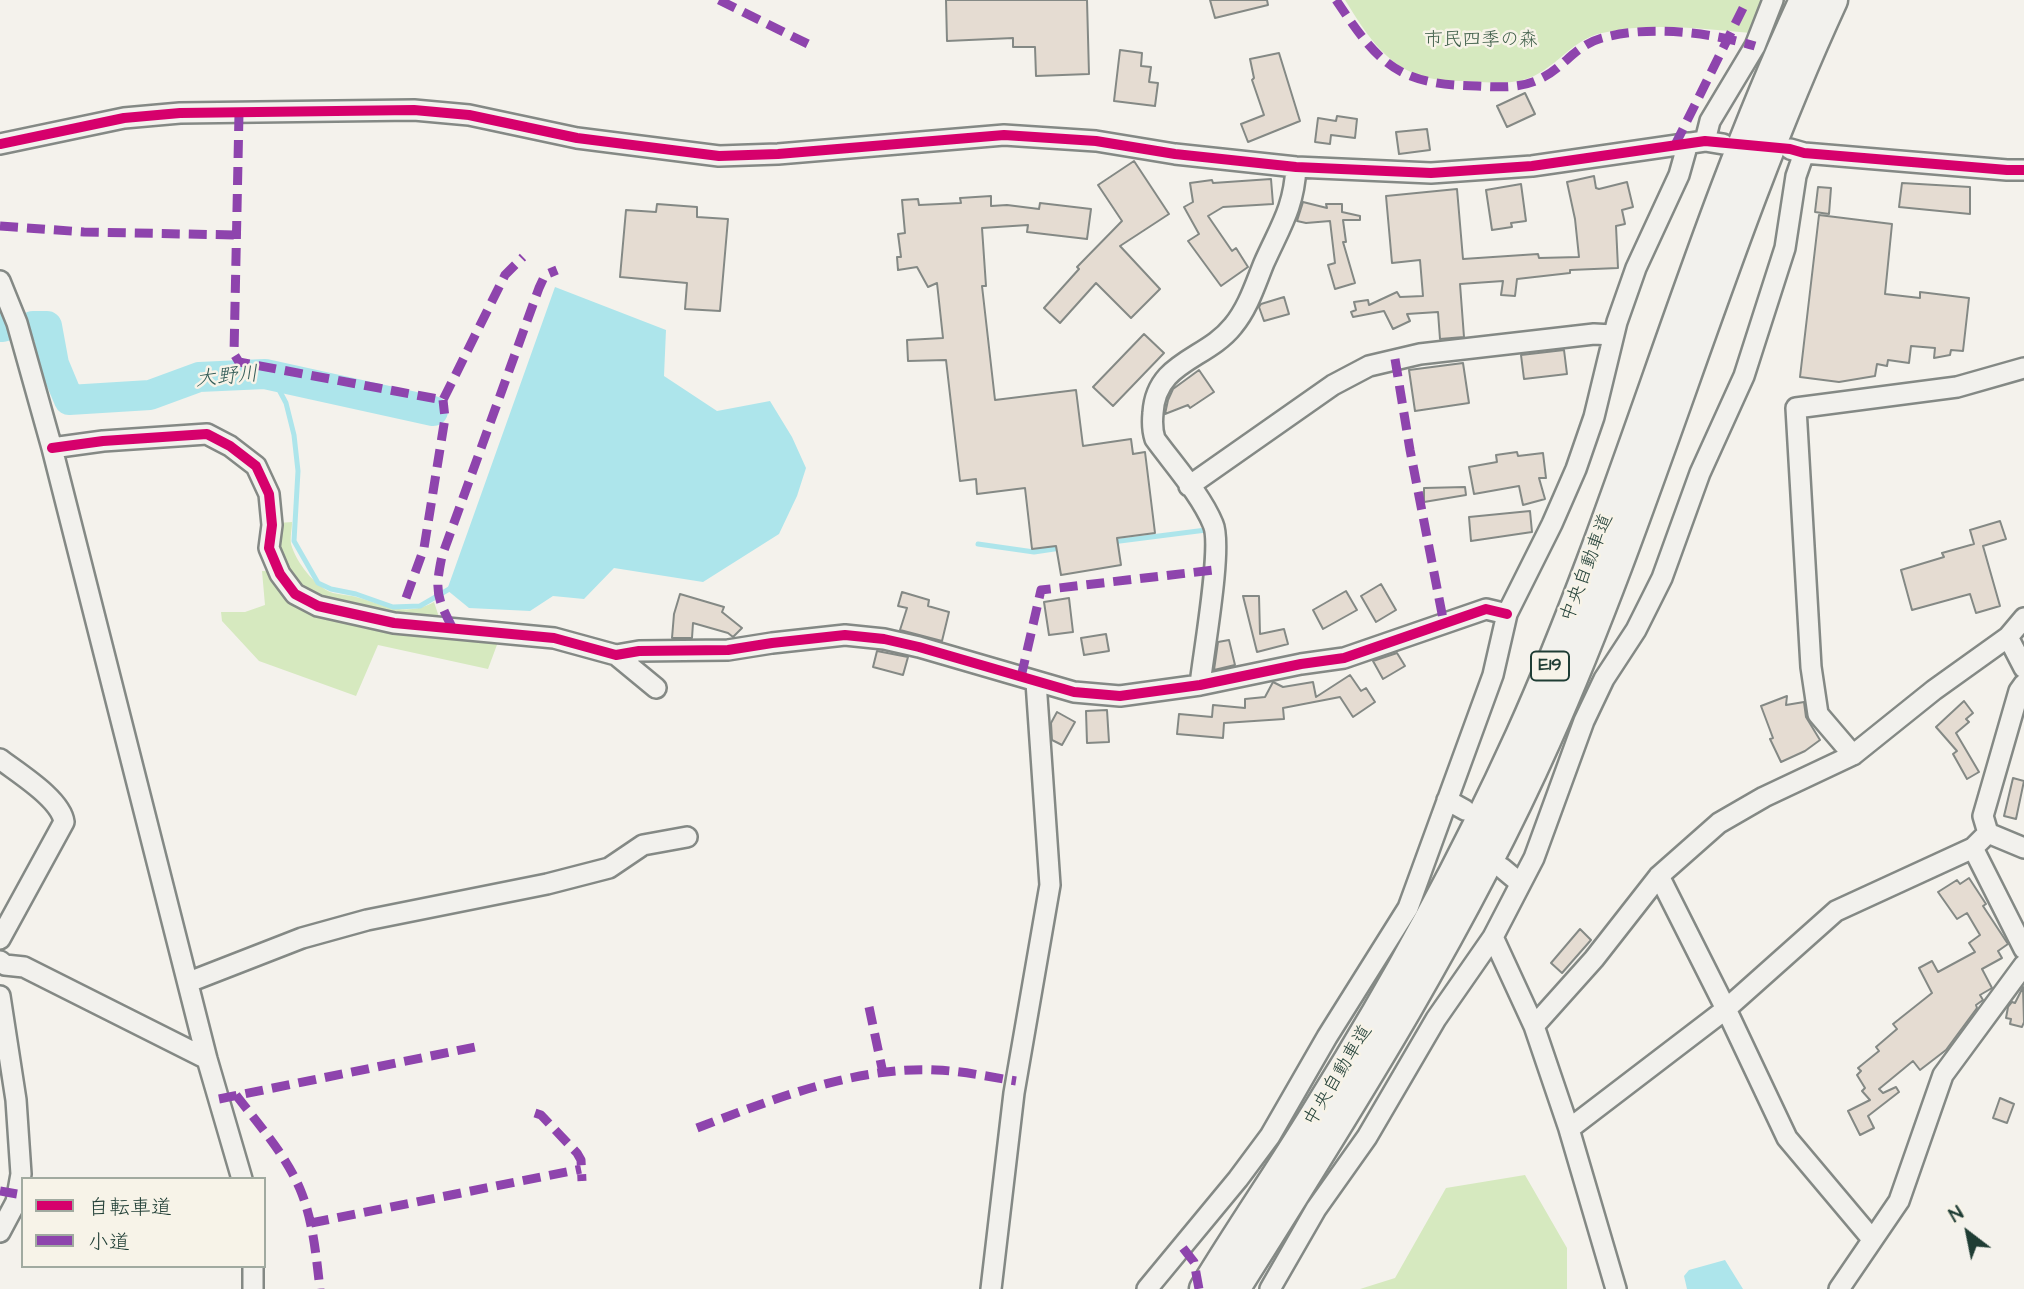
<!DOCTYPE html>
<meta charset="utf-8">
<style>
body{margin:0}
#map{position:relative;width:2024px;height:1289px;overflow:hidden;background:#f4f2ec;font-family:"Architects Daughter","Klee One",sans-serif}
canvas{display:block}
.legend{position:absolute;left:21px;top:1177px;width:245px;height:91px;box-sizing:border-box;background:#f7f3e8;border:2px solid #a1aaa0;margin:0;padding:9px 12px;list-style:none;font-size:21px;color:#1f3d34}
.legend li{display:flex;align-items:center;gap:14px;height:35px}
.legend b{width:35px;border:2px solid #a1aaa0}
.north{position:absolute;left:1933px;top:1198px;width:70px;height:70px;-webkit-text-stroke:5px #f7f3e8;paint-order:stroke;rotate:328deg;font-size:19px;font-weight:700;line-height:28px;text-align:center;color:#1f3d34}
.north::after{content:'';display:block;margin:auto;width:24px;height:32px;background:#1f3d34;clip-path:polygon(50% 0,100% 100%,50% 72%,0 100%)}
</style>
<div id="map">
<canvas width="2024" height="1289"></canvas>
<ul class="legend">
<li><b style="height:9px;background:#d6006c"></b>自転車道</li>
<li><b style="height:9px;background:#8e44ad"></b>小道</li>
</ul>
<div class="north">N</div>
</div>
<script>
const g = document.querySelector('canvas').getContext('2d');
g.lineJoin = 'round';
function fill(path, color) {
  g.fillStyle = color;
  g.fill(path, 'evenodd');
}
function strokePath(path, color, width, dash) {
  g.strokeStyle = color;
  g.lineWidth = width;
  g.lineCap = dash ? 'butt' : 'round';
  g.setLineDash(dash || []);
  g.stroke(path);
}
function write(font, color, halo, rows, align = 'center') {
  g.font = font + ' "Architects Daughter","Klee One",sans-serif';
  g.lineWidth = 5;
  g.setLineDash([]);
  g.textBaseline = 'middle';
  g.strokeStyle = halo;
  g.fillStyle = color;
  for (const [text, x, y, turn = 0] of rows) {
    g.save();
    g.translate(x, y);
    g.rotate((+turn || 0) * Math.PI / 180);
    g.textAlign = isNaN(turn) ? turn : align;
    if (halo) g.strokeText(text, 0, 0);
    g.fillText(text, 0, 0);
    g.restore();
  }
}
fill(new Path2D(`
 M 1345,0 L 1766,0 L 1751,33 C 1701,29 1651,22 1602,33 C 1574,39 1559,64 1534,76 C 1514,85 1492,83 1471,81 C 1459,81 1446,81 1434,79 C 1389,72 1367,35 1345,0 Z
 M 292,522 C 292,529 290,537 291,544 C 296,562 315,587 333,593 C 342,595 351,595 360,598 C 387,606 406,617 434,602 L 440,620 L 498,642 L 488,669 L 378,645 L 356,696 L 259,661 L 222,621 L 221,612 L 245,612 L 265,605 L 262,571 L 290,572 L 278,545 L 278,523 Z
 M 1525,1175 L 1567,1248 L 1567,1289 L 1360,1289 L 1395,1278 L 1446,1188 Z`), '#d6e9bf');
fill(new Path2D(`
 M 555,287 L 666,330 L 664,376 L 717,411 L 770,401 L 792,437 L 806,468 L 797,496 L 779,534 L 703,582 L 614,568 L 584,599 L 553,596 L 530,611 L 469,608 L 447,590 Z
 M 1725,1260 L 1743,1289 L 1687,1289 L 1684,1276 L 1689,1270 Z`), '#ade5eb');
strokePath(new Path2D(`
 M 265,374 L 269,383 L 277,386 L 286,403 L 294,435 L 298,471 L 294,541 L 318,583 L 331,589 L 356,594 L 393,607 L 420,606 L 451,588
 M 1112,542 L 1206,530
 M 978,544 L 1034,552 L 1061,548`), '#ade5eb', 5);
strokePath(new Path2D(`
 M 33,326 L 47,326 L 54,364 L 69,400 L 150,395 L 199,377 L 265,374 L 433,411
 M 0,327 L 3,327`), '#ade5eb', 30);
const building = new Path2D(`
 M 946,0 L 1087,0 L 1089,74 L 1036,76 L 1035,47 L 1013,47 L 1013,38 L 947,41 Z
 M 1210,0 L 1267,0 L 1268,5 L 1215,18 Z
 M 1120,50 L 1142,53 L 1141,66 L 1151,67 L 1149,82 L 1158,83 L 1155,106 L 1114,101 Z
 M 1279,53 L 1300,121 L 1248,142 L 1241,124 L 1264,115 L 1252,80 L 1254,78 L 1250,59 Z
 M 1525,93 L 1535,114 L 1507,127 L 1497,106 Z
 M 1337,116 L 1357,119 L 1355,138 L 1331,135 L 1330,144 L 1315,142 L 1318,118 L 1336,121 Z
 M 1427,129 L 1430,150 L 1399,154 L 1396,132 Z
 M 1134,161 L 1169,214 L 1120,246 L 1160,289 L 1131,318 L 1096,283 L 1060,323 L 1044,308 L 1079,269 L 1077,267 L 1122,221 L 1098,185 Z
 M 1594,176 L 1596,188 L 1599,189 L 1627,182 L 1633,207 L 1622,210 L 1625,224 L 1616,226 L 1618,268 L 1570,270 L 1570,273 L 1517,279 L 1515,296 L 1501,295 L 1503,281 L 1460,284 L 1464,337 L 1440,339 L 1438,312 L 1407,314 L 1410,321 L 1393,329 L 1384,311 L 1353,317 L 1351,312 L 1356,310 L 1354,302 L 1368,300 L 1369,305 L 1397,292 L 1400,297 L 1423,296 L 1420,260 L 1392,263 L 1386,196 L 1457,189 L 1463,259 L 1538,254 L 1539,258 L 1579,257 L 1575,219 L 1567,182 Z
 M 1271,179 L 1273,204 L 1223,207 L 1208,216 L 1232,251 L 1236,248 L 1248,267 L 1221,286 L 1188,241 L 1199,234 L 1184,207 L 1193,202 L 1190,183 L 1212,180 L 1213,183 Z
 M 1902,183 L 1970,187 L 1970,214 L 1899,207 Z
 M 1521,184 L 1526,221 L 1511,223 L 1512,227 L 1492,230 L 1486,190 Z
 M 1818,187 L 1831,188 L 1829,214 L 1815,212 Z
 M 991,196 L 991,206 L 1007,205 L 1039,209 L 1040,203 L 1091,209 L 1087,239 L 1027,232 L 1028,225 L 982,228 L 986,286 L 982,286 L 995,400 L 1076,390 L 1083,446 L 1131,439 L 1133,454 L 1145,452 L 1155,533 L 1117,538 L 1121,565 L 1061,575 L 1056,546 L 1032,549 L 1025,488 L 977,494 L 976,479 L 960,481 L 946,360 L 908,361 L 907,340 L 943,338 L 937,283 L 928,287 L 917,267 L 898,270 L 897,257 L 901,257 L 898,234 L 905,233 L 902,200 L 918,199 L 919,205 L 961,203 L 960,198 Z
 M 1303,202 L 1327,208 L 1326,204 L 1342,204 L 1342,212 L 1360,216 L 1360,220 L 1343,220 L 1346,242 L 1343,242 L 1355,283 L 1335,289 L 1328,265 L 1335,263 L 1330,221 L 1306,223 L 1297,221 Z
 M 657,204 L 697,207 L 697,217 L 728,219 L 720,311 L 685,309 L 687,283 L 620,277 L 626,210 L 656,212 Z
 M 1819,215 L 1892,224 L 1885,294 L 1920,298 L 1920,292 L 1969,298 L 1963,351 L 1951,350 L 1950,355 L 1934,358 L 1935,348 L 1911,346 L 1909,363 L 1888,360 L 1887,366 L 1877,364 L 1875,376 L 1839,382 L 1800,377 Z
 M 1284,297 L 1289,314 L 1264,321 L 1259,307 L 1261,304 Z
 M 1144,334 L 1164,353 L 1113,406 L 1093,387 Z
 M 1564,350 L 1567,374 L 1524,379 L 1521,355 Z
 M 1463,363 L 1469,403 L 1415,411 L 1409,370 Z
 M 1199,370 L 1214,392 L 1190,408 L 1188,405 L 1165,414 L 1168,400 L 1173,389 Z
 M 1517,452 L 1518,456 L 1543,453 L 1546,478 L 1539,478 L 1545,499 L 1523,505 L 1519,486 L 1474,494 L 1469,467 L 1497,462 L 1496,455 Z
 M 1465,487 L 1466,495 L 1424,502 L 1424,488 Z
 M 1530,511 L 1532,532 L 1471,541 L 1469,517 Z
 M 2000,521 L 2006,539 L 1983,546 L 2000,606 L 1976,613 L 1970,594 L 1912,610 L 1901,570 L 1944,557 L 1942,553 L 1974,544 L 1970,530 Z
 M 1381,584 L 1396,610 L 1376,622 L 1361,596 Z
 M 1346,591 L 1357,610 L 1323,629 L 1313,610 Z
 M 902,592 L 929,600 L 928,606 L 949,612 L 942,641 L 900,630 L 907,608 L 898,606 Z
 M 680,594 L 724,607 L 722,612 L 742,628 L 733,637 L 728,633 L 693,623 L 692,638 L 672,638 L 674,614 Z
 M 1243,596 L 1259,596 L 1260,634 L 1284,629 L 1288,644 L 1257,652 Z
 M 1069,598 L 1073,632 L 1049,635 L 1044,602 Z
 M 1106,634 L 1109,651 L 1084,655 L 1081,638 Z
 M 1229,640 L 1235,665 L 1214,670 L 1218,642 Z
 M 877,651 L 908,657 L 903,675 L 873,667 Z
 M 1397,653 L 1405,666 L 1383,679 L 1373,661 Z
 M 1350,675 L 1361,691 L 1366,688 L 1375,702 L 1353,717 L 1340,697 L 1283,708 L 1284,719 L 1224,723 L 1223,738 L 1177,734 L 1179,714 L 1212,717 L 1213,705 L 1245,708 L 1245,699 L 1265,697 L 1273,682 L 1283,687 L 1313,682 L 1316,697 Z
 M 1787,696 L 1786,705 L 1804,702 L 1806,717 L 1820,740 L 1805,751 L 1781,762 L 1770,739 L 1773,738 L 1761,706 Z
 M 1964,701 L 1973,713 L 1966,719 L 1969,722 L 1956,733 L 1979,772 L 1967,779 L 1953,754 L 1957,751 L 1936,727 Z
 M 1107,710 L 1109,742 L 1087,743 L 1086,711 Z
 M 1057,712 L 1075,722 L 1062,745 L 1052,740 L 1051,723 Z
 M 2013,778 L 2024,781 L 2016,819 L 2004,816 Z
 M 1969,878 L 1986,904 L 1983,906 L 2008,944 L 1998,951 L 2002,958 L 1982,969 L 1992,988 L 1980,995 L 1983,1000 L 1976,1005 L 1977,1008 L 1946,1050 L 1920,1070 L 1913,1061 L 1879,1089 L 1883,1093 L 1896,1087 L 1899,1092 L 1868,1116 L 1874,1128 L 1860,1135 L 1848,1111 L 1870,1100 L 1862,1091 L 1865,1088 L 1857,1075 L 1861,1071 L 1858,1068 L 1879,1051 L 1876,1047 L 1897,1029 L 1893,1024 L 1932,993 L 1919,968 L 1932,961 L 1938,972 L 1975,952 L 1969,943 L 1980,935 L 1967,913 L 1957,919 L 1938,892 L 1957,880 L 1960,884 Z
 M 1580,929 L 1591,940 L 1562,973 L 1551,963 Z
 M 2023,987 L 2024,1022 L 2022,1027 L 2010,1024 L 2011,1019 L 2006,1018 L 2008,1007 L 2012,1002 L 2015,1003 Z
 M 2000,1098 L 2014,1104 L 2007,1123 L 1993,1118 Z`);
fill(building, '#e5dcd2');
strokePath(building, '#848985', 2);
const minor = new Path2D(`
 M 1705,141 L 1710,121 L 1755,46 L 1773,0
 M 0,144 L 124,118 L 180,113 L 414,110 L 469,115 L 577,138 L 719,156 L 778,154 L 1004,135 L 1096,141 L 1175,154 L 1296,167 L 1431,173 L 1532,166 L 1705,141 L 1723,144
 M 1790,149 L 1804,153 L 2007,170 L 2024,170
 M 0,281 L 17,323 L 52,448 L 207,1059 L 242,1179
 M 52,448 L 103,441 L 207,434 L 230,446 L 256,466 L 269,494 L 272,525 L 269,548 L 280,574 L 295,594 L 318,606 L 394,623 L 554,638 L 616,655 L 639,651 L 728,650 L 772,643 L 845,635 L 884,639 L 919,647 L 1074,692 L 1120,696 L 1200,685 L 1301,664 L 1344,658 L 1486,609 L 1507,614
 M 1189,486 L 1333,385 L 1369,366 L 1420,354 L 1594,334 L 1613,335
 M 2008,637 L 2024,668
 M 616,655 L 656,688
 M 1200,685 C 1203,655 1223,546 1213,524 C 1201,495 1174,465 1155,439 C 1152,430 1152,423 1153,413 C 1156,361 1206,360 1233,326 C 1248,308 1255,285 1264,263 C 1280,227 1294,208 1296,167
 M 1853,755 L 1818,714 L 1811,667 L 1796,408 L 1957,387 L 2024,368
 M 0,759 C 18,773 61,799 64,822 L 0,939
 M 1447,800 L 1465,810
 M 1988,833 L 1983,816 L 2019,691 L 2024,684
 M 1988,833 L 2024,848
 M 1973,848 L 2024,949
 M 1502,868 L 1520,883
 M 1659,876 L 1726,1009 L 1787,1138 L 1872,1239
 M 1493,937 L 1534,1026 L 1569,1129 L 1616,1289
 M 0,961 L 5,965 L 24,967 L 207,1059
 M 189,982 L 302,938 L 367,920 L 547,884 L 609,868 L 643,845 L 687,837
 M 0,996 L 16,1100 L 21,1174 L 16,1202 L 0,1232
 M 1534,1026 L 1594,959 L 1659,876 L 1719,823 L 1764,797 L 1853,755 L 1934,690 L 2008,637 L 2024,618
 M 1569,1129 L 1726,1009 L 1836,911 L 1973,848 L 1988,833
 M 253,1266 L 253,1289
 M 991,1289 L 1014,1093 L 1050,885 L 1036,682
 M 1147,1289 L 1238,1179 L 1270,1136 L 1327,1037 L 1408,908 L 1493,675 L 1507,614 L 1552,524 L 1576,469 L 1594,417 L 1617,322 L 1636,268 L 1679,175 L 1688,143
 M 1270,1289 L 1316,1209 L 1367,1137 L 1436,1019 L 1493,937 L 1534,858 L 1584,721 L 1604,679 L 1636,630 L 1662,578 L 1700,473 L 1744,376 L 1785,248 L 1796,176 L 1804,153
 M 1839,1289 L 1899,1201 L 1943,1075 L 2024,965`);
const highway = new Path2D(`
 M 1205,1289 C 1242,1228 1283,1169 1320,1108 C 1395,988 1463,864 1521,736 C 1629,496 1694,238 1805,0
 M 1234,1289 C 1346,1111 1459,934 1545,741 C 1653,499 1721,241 1832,0`);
strokePath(minor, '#848985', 24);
strokePath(highway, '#848985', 35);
strokePath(minor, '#f2f1ed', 19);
strokePath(highway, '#f2f1ed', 30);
strokePath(new Path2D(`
 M 719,0 L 814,47
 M 1336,0 C 1379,64 1397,85 1477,86 C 1498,87 1520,89 1540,79 C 1564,68 1574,46 1602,38 C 1648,25 1709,32 1755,46
 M 239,113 L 234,354 L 239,362 L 443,400 L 505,275 L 523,257
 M 1675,145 L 1747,0
 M 0,226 L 84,232 L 237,235
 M 1395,359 L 1410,450 L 1444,624
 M 406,598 L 424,548 L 445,418 L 443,400
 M 452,627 C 436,596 435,590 442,556 L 539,288 L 545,275 L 557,270
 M 1021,677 L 1041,590 L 1214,570
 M 869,1007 L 883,1073
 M 236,1095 C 259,1125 285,1154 300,1189 C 313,1220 316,1255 320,1289
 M 219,1099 L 475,1047
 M 535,1113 L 541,1115 L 577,1153 L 581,1160 L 582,1181
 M 697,1128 C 771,1100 856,1066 936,1070 C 963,1071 990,1077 1016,1081
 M 0,1191 L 17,1194
 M 311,1223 L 581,1169
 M 1183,1248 L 1194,1262 L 1199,1289`), '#8e44ad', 9, [18, 9]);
strokePath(new Path2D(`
 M 0,144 L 124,118 L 180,113 L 414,110 L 469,115 L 577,138 L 719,156 L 778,154 L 1004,135 L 1096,141 L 1175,154 L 1296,167 L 1431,173 L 1532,166 L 1705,141 L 1790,149 L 1804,153 L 2007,170 L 2024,170
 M 52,448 L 103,441 L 207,434 L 230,446 L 256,466 L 269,494 L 272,525 L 269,548 L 280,574 L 295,594 L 318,606 L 394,623 L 554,638 L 616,655 L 639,651 L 728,650 L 772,643 L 845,635 L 884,639 L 919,647 L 1074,692 L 1120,696 L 1200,685 L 1301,664 L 1344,658 L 1486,609 L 1507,614`), '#d6006c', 10);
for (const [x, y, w] of [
 [1550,666,38]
]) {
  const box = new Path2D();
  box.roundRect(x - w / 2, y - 14.5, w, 29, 5);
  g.fillStyle = '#f7f3e8';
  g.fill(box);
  strokePath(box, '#1f3d34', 2);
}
write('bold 18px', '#1f3d34', null, [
 ["E19",1550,666]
]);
write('19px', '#3f5e49', '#f7f3e8', [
 ["市民四季の森",1481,41]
]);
write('19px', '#1f3d34', '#f7f3e8', [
 ["中央自動車道",1588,568,-69],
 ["中央自動車道",1339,1076,-59]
]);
write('italic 21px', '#355e59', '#f7f3e8', [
 ["大野川",227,378,-5]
]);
</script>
